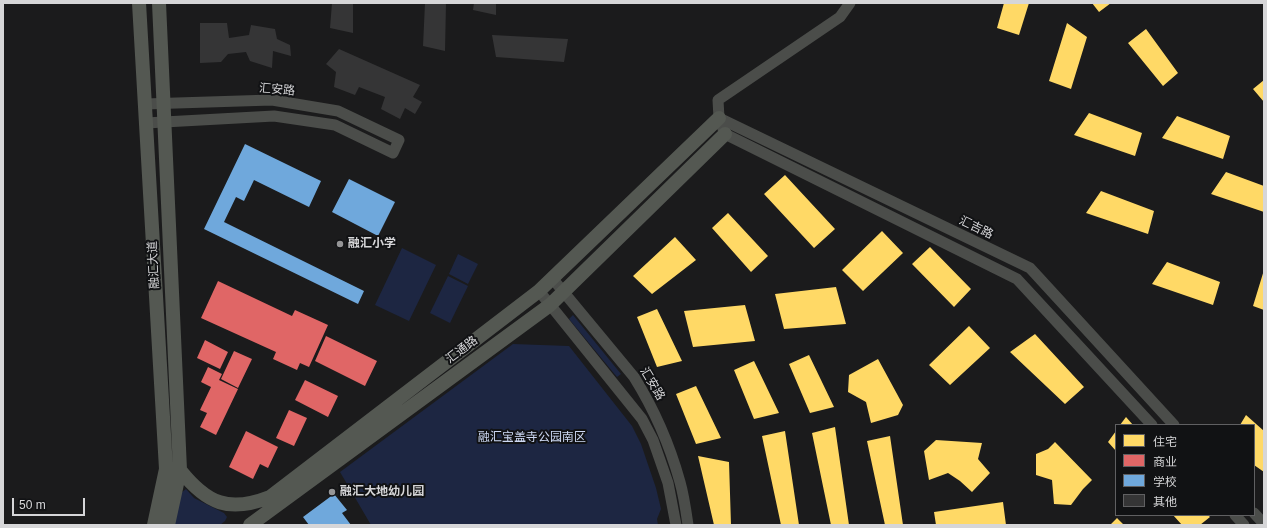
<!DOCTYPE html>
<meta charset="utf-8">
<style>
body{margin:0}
#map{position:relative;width:1267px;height:528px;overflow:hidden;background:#1b1b1c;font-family:Arial,"Noto Sans SC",sans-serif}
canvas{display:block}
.frame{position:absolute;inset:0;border:4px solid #d6d6d8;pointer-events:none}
.legend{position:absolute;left:1115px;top:424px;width:140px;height:92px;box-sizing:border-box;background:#111214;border:1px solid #606062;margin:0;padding:5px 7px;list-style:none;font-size:12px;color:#d6d6d8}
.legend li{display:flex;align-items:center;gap:8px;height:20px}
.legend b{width:20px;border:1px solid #606062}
.scale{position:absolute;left:12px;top:498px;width:73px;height:18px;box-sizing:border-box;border:2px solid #d6d6d8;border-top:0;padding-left:5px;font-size:12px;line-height:14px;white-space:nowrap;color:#d6d6d8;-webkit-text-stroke:3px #111214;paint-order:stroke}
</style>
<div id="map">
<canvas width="1267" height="528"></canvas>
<div class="frame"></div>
<ul class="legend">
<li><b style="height:11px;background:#ffd966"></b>住宅</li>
<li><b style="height:11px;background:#e06666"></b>商业</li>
<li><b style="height:11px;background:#6fa8dc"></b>学校</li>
<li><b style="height:11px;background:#353536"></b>其他</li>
</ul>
<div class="scale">50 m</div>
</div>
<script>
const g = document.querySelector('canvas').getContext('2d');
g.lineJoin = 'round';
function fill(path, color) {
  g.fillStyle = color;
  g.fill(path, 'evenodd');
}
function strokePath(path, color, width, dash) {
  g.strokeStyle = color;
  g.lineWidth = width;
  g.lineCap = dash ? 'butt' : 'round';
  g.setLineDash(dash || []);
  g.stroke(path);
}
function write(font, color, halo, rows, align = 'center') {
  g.font = font + ' Arial,"Noto Sans SC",sans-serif';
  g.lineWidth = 4;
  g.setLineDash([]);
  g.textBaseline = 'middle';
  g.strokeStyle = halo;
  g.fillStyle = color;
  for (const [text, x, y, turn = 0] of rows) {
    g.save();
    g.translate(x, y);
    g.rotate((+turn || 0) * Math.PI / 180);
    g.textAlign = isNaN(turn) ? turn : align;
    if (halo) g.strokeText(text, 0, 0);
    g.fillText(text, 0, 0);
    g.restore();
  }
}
fill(new Path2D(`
 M 402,248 L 436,265 L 409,321 L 375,305 Z
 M 458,254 L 478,264 L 468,284 L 449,274 Z
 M 448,276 L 468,286 L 450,323 L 430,313 Z
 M 573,315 L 621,374 L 617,377 L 569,319 Z
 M 513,344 L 569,346 L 632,426 L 641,444 L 656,488 L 661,509 L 657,519 L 658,525 L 371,525 L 340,472 Z
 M 186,489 L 194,498 L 224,513 L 227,517 L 225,521 L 220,525 L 174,525 L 181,493 Z`), '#1d2642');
fill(new Path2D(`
 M 1004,3 L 1029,3 L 1019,35 L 997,28 Z
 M 1092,3 L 1111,3 L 1099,12 Z
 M 1067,23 L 1087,37 L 1071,89 L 1049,81 Z
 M 1146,29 L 1178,73 L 1163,86 L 1128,43 Z
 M 1264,80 L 1264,102 L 1253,89 Z
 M 1089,113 L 1142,133 L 1135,156 L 1074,135 Z
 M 1177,116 L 1230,136 L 1223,159 L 1162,138 Z
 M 1226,172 L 1264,186 L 1264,212 L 1211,194 Z
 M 785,175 L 835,229 L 814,248 L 764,194 Z
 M 1101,191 L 1154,211 L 1148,234 L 1086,213 Z
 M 728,213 L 768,256 L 751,272 L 712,228 Z
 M 882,231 L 903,253 L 863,291 L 842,270 Z
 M 675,237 L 696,260 L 652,294 L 633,276 Z
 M 930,247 L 971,289 L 954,307 L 912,264 Z
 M 1167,262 L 1220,282 L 1213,305 L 1152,284 Z
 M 1264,270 L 1264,310 L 1253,306 Z
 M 836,287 L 846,324 L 784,329 L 775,294 Z
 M 745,305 L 755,341 L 693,347 L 684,311 Z
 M 657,309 L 682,361 L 657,367 L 637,317 Z
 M 969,326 L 990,348 L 950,385 L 929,365 Z
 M 1035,334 L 1084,387 L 1065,404 L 1010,352 Z
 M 809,355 L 834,407 L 810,413 L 789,364 Z
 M 878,359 L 903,405 L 898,415 L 871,423 L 866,402 L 848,392 L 849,375 Z
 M 754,361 L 779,413 L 754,419 L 734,370 Z
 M 696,386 L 721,438 L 696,444 L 676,394 Z
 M 1246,415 L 1264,431 L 1264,472 L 1254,465 L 1254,425 L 1240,425 Z
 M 1126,417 L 1133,425 L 1120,425 Z
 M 835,427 L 849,525 L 831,525 L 812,433 Z
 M 785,431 L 799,525 L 781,525 L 762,436 Z
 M 1116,431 L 1116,451 L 1108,442 Z
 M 890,436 L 903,525 L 885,525 L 867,441 Z
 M 936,440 L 982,443 L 978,459 L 990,473 L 972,492 L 960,481 L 948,473 L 929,480 L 924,451 Z
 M 1055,442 L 1092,480 L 1083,489 L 1071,505 L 1054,504 L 1052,480 L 1036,475 L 1036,454 L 1048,449 Z
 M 698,456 L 729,462 L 731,525 L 714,525 Z
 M 1003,502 L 1006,525 L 936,525 L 934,512 Z
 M 1173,515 L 1208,515 L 1210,517 L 1200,525 L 1182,525 Z
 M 1117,518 L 1124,525 L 1110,525 Z`), '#ffd966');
fill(new Path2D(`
 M 218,281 L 292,316 L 295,310 L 328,325 L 309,367 L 300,363 L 297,370 L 273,359 L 276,352 L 201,318 Z
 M 326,336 L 377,361 L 365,386 L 315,361 Z
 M 205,340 L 228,352 L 220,369 L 197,358 Z
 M 234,351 L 252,359 L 238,388 L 221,379 Z
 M 208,367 L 222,374 L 219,380 L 238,389 L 216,435 L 200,427 L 207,413 L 200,410 L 211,387 L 201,382 Z
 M 305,380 L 338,396 L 328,417 L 295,400 Z
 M 289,410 L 307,418 L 294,446 L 276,438 Z
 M 246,431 L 278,447 L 268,468 L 260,464 L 253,479 L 229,467 Z`), '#e06666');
fill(new Path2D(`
 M 245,144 L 321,181 L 309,207 L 254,180 L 244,201 L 236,197 L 224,222 L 364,291 L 358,304 L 204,229 Z
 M 349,179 L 395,202 L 378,236 L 332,212 Z
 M 334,494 L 347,510 L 342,513 L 351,525 L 309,525 L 303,517 Z`), '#6fa8dc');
fill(new Path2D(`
 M 332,3 L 353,3 L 353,33 L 330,28 Z
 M 425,3 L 446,3 L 445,51 L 423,46 Z
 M 474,3 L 496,3 L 496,15 L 473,10 Z
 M 200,23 L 227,23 L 229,38 L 249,35 L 251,25 L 275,29 L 277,39 L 290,45 L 291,56 L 273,51 L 272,68 L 250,61 L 246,52 L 228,54 L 221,62 L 200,63 Z
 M 492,35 L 568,39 L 564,62 L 496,57 Z
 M 339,49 L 420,85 L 413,97 L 422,102 L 415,114 L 405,108 L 400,119 L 381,109 L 385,97 L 359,87 L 355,95 L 334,87 L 336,72 L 326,64 Z`), '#353536');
strokePath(new Path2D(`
 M 850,3 L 840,17 L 718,100 L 719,118 L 725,134 L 1017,279 L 1152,425
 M 145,104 L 272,100 L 338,111 L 399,140 L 393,153 L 335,125 L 274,116 L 146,123
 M 719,118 L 1030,268 L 1174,425
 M 552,278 L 634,377 C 654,409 670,446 680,482 C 684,496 686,511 688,525
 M 539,291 L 642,419 L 653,440 L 668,483 L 676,525
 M 1254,513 L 1264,524
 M 1235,515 L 1244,525`), '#4b4d4a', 11);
strokePath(new Path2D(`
 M 139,3 L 166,469 L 154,525
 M 159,3 L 180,470 L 168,525
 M 180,470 C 207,504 229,513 270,497 L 539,291 L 719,118
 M 250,525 L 550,305 L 725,134`), '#545852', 14);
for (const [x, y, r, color] of [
 [340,244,4,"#959596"],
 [332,492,4,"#959596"]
]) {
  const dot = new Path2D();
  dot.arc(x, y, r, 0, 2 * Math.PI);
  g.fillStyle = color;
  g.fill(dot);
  strokePath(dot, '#111214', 1.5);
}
write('12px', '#d6d6d8', '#111214', [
 ["汇安路",277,90,5],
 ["汇吉路",976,228,26],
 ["融汇大道",154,265,-93],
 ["汇通路",462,350,-37],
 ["汇安路",652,384,59]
]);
write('bold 12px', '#d6d6d8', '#111214', [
 ["融汇小学",348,244],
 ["融汇大地幼儿园",340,492]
], 'left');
write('12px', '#ced9f4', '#111214', [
 ["融汇宝盖寺公园南区",532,438]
]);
</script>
